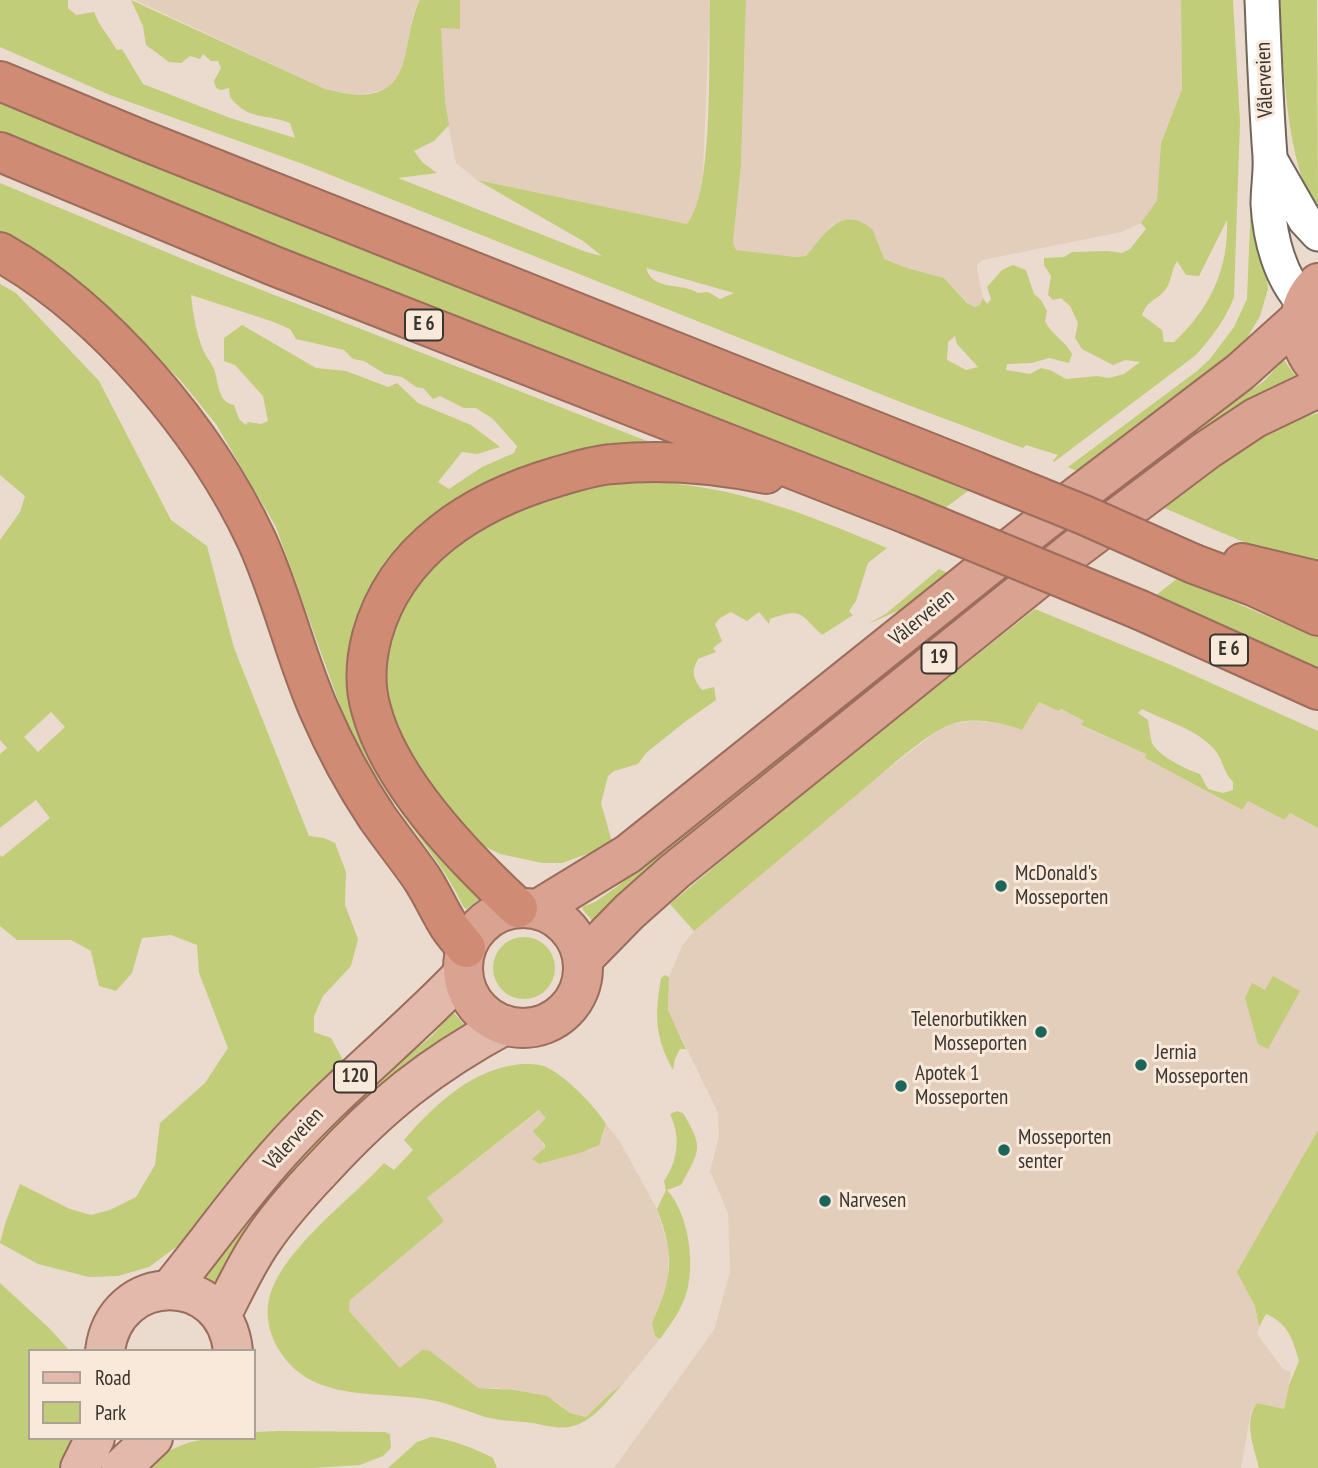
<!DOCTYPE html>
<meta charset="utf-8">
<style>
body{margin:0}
#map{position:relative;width:1318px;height:1468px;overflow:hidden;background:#eadbce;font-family:"PT Sans Narrow",sans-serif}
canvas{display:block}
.legend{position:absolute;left:28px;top:1349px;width:228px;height:91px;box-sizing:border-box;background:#f8e9db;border:2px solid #aca197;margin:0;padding:9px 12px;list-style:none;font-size:21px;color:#3b3530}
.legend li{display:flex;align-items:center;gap:14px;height:35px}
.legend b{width:35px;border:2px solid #aca197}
</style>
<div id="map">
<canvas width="1318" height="1468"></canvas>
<ul class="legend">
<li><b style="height:9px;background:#e3b9ac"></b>Road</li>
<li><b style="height:19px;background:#c1cd78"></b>Park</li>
</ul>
</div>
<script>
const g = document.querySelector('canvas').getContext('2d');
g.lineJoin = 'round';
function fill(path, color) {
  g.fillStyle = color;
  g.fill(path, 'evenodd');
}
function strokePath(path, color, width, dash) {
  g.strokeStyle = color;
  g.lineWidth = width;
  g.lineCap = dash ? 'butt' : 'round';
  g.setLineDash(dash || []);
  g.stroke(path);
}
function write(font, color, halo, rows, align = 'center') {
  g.font = font + ' "PT Sans Narrow",sans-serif';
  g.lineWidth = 6;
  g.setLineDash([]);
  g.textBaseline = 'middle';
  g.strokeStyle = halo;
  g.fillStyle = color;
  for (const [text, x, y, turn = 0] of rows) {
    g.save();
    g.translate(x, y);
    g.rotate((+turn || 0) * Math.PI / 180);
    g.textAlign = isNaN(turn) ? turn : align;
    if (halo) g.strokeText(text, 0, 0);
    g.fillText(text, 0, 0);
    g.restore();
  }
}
fill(new Path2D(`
 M 135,0 L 420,0 L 413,14 L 405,60 L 398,78 L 388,89 L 358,95 L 325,89 Z
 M 422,0 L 710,0 L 703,171 L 696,214 L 687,224 L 676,222 L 477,180 L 456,163 Z
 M 746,0 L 1181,0 L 1182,89 L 1161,143 L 1157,201 L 1154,208 L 1141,223 L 1121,232 L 983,260 L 977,264 L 977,269 L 983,298 L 980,305 L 975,307 L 968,303 L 944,278 L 907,268 L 884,259 L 873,230 L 833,224 L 806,256 L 796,257 L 736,250 L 733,242 L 741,166 Z
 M 1039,702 L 1058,711 L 1060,709 L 1084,721 L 1081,726 L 1146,754 L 1145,758 L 1241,810 L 1248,801 L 1283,820 L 1290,813 L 1318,828 L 1318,1130 L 1238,1272 L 1255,1306 L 1259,1327 L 1257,1334 L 1283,1369 L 1291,1372 L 1284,1409 L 1257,1403 L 1251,1411 L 1241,1468 L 614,1468 L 714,1330 L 730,1272 L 728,1213 L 710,1171 L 719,1137 L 718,1113 L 668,1010 L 669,977 L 682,946 L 694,931 L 879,776 L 940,729 L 952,724 L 973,721 L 993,722 L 1022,729 Z
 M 540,1110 L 547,1118 L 536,1127 L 545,1148 L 539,1164 L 593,1149 L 603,1136 L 606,1124 L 619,1140 L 657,1209 L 669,1250 L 668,1281 L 665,1296 L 652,1323 L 655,1336 L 660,1339 L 622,1385 L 612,1392 L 586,1417 L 570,1413 L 554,1400 L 498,1388 L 478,1388 L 422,1350 L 400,1369 L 349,1311 L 350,1300 L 427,1198 Z`), '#e3cebb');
fill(new Path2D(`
 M 0,0 L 68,0 L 68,8 L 76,15 L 94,12 L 99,23 L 117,50 L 122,49 L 143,84 L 230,118 L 295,138 L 290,123 C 264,113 249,121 230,97 L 229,88 L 221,90 L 216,88 L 214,81 L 221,68 L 218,61 L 211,61 L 203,54 L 200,59 L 190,56 L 181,63 L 169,62 L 146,45 L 143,26 L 131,0 L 325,89 C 335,91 347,94 358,95 C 417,95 400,38 420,0 L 460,0 L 460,29 L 441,28 L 445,102 L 449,125 L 434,141 L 414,151 L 422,162 L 437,173 L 398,178 L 586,252 L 602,256 L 583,241 L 477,180 L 687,224 C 715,191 708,48 710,0 L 746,0 L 741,166 L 733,242 L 736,250 L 796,257 L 806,256 C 825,234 842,203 873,230 L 884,259 L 907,268 L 944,278 L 967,303 L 975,307 L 980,305 L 983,298 L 987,304 L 991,299 L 987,287 L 1002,270 L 1013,265 L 1026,270 L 1034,294 L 1041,300 L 1047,311 L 1045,321 C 1052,336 1065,340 1072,354 L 1069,363 L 1049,358 L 1032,363 L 1007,364 L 1006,370 L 1030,374 L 1041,368 L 1050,370 L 1066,379 L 1097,376 L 1109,378 L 1124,374 L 1140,362 L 1125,360 L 1113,365 L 1082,349 L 1075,338 L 1078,323 L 1070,306 L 1061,298 L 1053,300 L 1048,295 L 1051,276 L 1044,265 L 1044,258 L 1064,257 L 1072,252 L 1108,251 L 1122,253 L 1130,249 L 1146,229 L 1141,223 L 1157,201 L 1161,143 L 1182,89 L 1181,0 L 1233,0 L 1240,122 L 1234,297 C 1226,319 1212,337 1196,355 L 1054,462 L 1053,461 L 1058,455 L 1026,445 L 1023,448 L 908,405 L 303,164 L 110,95 L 0,47 ZM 1227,220 C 1229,269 1209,310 1174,342 L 1164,342 L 1162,330 L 1142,315 C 1149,298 1157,301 1166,289 C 1172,280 1171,270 1177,261 L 1186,275 L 1199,276 ZM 646,268 L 734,293 L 720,299 L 708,292 L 698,293 C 682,282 653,292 646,268 ZM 955,336 L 957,344 L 978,367 L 966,370 L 947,360 L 948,342 Z
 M 1280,0 L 1317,0 L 1318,213 C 1285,160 1283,62 1280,0 Z
 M 0,101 L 753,402 L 968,491 L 945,508 L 221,223 L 0,132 Z
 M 1253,151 L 1268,289 L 1260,316 L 1239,352 L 1081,473 L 1068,467 L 1197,371 L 1210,359 L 1234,327 L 1247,299 Z
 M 0,183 L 190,262 L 647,441 L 650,445 L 499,480 L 351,667 L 484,897 L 466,909 L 463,906 C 446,869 418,837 394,803 C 375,775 358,745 343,714 L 276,527 L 216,424 L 181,381 L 135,335 L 0,240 ZM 191,295 L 271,321 L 290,329 L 296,339 L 344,350 L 353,359 L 364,361 L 385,374 L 402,377 L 416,387 L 423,388 L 433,399 L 440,396 L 464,408 L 476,408 L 493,419 L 517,446 L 514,453 L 482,467 L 449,489 L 438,482 L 462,452 L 477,454 L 500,447 L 471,425 L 418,403 L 397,383 L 388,387 L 346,371 L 316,368 L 242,325 L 224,338 L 224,361 L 235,365 L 263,396 L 268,421 L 261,424 L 248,422 L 246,425 L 239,419 L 234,405 C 217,402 219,382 214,369 C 211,362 206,357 203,350 C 196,332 193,314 191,295 Z
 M 0,284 L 16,293 L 99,381 L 171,520 L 207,546 L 234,648 L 309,836 L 324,838 L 335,843 L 346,872 L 345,905 L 358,939 L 351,966 L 323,996 L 314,1016 L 314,1032 L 331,1038 L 343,1060 L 286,1117 L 183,1242 L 149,1267 L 118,1276 L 89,1277 L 38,1264 L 0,1243 L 5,1224 L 20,1184 L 70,1209 L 91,1215 L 110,1210 L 136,1197 L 155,1165 L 160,1123 L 205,1083 L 228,1048 L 199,973 L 197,945 L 171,935 L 142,938 L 132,973 L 116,991 L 99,986 L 91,951 L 71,940 L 17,940 L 0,926 L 0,855 L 2,857 L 50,818 L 36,800 L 0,828 L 0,754 L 7,748 L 0,740 L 0,540 L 20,512 L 25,496 L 0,475 ZM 51,712 L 65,727 L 38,752 L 24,737 Z
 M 1284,360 L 1296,377 L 1127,492 L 1116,487 L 1264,381 Z
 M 1318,413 L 1318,565 C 1264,554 1215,529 1164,508 C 1213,471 1259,430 1318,413 Z
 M 624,481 C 724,481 797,510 887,548 L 868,563 L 856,601 L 849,611 L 853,615 L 822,635 C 799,613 802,608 770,619 L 769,624 L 759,612 L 747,621 L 731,612 L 720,618 L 715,624 L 722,641 L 713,648 L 716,652 L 698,659 C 691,672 693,679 702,690 L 714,687 L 716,700 L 686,721 L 646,753 L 638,764 L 614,771 L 608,776 L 601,803 L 612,842 L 598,850 L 562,863 L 542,863 L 500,854 L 484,846 L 468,832 L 448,809 L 405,750 L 386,703 L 385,653 L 405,598 L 438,557 L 482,525 L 568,490 Z
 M 939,569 L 952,575 L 911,605 L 868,624 L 887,613 Z
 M 1178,578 L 1318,638 L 1318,669 L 1155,596 Z
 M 986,589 L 999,594 L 596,925 L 583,910 L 582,907 L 595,902 L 618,886 Z
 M 1035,609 L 1171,665 L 1318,731 L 1318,828 L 1290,813 L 1284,820 L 1248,801 L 1242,810 L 1145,758 L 1146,754 L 1081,725 L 1084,721 L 1061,709 L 1058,711 L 1039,702 L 1022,730 C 1000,722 972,716 949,725 C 924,735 881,775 859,793 C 804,839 749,885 694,931 L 670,904 L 800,795 ZM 1142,709 C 1165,721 1197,729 1214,749 C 1223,759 1223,772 1233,782 L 1233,790 L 1223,793 L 1208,789 L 1200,774 C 1187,770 1157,755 1152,743 C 1150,736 1149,727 1148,720 L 1138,713 Z
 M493 968a31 31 0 1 1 62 0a31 31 0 1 1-62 0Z
 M 665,975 L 669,977 L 668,1010 L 686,1049 L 680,1049 L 675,1059 L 673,1070 C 654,1035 655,1016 661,978 Z
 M 1273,976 L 1300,991 L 1268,1049 L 1258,1044 L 1245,998 L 1252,983 L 1265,990 Z
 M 453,1012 L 467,1028 L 221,1290 L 204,1278 L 298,1158 L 385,1074 L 432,1036 Z
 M 521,1064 C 528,1064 537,1064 544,1066 C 565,1075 594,1105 606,1124 L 599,1145 L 583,1152 L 539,1164 L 532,1159 L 545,1148 L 545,1145 L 533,1131 L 546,1118 L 539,1110 L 427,1198 L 444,1221 L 350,1300 L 349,1311 L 400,1368 L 422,1350 L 430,1351 L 478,1388 L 514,1390 L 547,1396 L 570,1413 L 586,1417 L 612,1392 L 622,1385 C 607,1401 592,1423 569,1427 C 556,1429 545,1425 533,1423 C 517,1421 501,1421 485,1417 C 470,1412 455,1406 440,1402 C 385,1388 314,1407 279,1350 C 271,1337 266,1321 268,1305 C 275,1254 350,1201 384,1163 L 394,1170 L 413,1150 L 404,1140 C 435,1104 472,1069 521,1064 Z
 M 677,1111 L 683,1113 C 704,1148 700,1150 681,1185 L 667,1190 C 688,1213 695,1260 687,1291 C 682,1309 671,1324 660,1339 L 655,1336 L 652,1323 C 673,1277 675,1257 657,1209 L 666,1190 L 664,1181 C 678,1161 681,1137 670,1114 Z
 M 1318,1130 L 1318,1468 L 1259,1468 C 1254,1447 1243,1421 1257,1403 L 1284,1409 L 1289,1385 L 1299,1361 C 1293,1340 1288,1323 1266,1314 L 1259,1327 L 1255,1306 L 1237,1272 Z
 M 0,1283 L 49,1328 L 70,1351 L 30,1351 L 30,1438 L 81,1438 L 67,1468 L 0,1468 Z
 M 279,1431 L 385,1432 L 390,1434 L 391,1448 L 383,1456 L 360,1465 L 313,1468 L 144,1468 C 184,1436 206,1438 254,1438 L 254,1432 Z
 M 431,1437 C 454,1440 473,1448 493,1458 L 497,1468 L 388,1468 L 417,1442 Z`), '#c1cd78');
const tertiary = new Path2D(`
 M 1262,0 C 1264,52 1266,104 1270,156 C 1271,172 1268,188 1268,204 C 1270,239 1280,278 1304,303
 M 1270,159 L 1305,220 L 1318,234`);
const primary = new Path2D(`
 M 170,1289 C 207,1244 241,1195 280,1152 C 337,1088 404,1036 463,974
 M 221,1316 C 234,1291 246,1264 262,1241 C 280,1214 302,1190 324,1167 C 381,1105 431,1065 505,1025
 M 105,1351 C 115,1270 225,1270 233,1351
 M 80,1468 L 95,1438
 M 121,1468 L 153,1438`);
const trunk = new Path2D(`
 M 1318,283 C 1293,307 1295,345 1318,369
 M463 968a60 60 0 1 1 120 0a60 60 0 1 1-120 0Z
 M 538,909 L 628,854 L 1043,522 L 1240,372 L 1300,318
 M 583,959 L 629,912 L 675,871 L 1070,553 L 1207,450 L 1255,418 L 1318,388`);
const motorway = new Path2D(`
 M 0,81 L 142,140 L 975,471
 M 0,152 L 274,266 L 907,514
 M 0,252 C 105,311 206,432 257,541 C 282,596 295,655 319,710 C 335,747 355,784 377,817 C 391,837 407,857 421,877 C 431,892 438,908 447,923 C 452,932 460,940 466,948
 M 1242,563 L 1318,581
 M 1194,564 L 1253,586 L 1318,616
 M 1140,610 L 1318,690
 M 518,908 C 464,858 390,782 371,709 C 364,685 366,659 372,636 C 396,549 474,501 556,477 C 574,472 594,465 613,464 C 663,459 717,464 766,474`);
strokePath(tertiary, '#726559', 37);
strokePath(primary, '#9c6d5c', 42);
strokePath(trunk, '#9c6d5c', 42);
strokePath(motorway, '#9c6d5c', 42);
strokePath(tertiary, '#fff', 33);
strokePath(primary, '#e3b9ac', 38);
strokePath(trunk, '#daa290', 38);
strokePath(motorway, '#d08b74', 38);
const motorwayBridge = new Path2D(`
 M 975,471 L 1084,515 L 1194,564
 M 907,514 L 1140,610`);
strokePath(motorwayBridge, '#9c6d5c', 42, []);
strokePath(motorwayBridge, '#d08b74', 38);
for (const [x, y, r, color] of [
 [1001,886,7,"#1c655b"],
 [1041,1032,7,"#1c655b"],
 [1141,1065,7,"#1c655b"],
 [901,1086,7,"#1c655b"],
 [1004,1150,7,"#1c655b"],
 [825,1201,7,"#1c655b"]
]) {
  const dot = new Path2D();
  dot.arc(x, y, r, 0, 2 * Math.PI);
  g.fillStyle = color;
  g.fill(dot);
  strokePath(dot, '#f8e9db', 2.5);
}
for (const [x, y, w] of [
 [424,325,38],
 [1229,650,38],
 [939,658,35],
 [355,1077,42]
]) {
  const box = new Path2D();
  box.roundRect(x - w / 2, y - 15.5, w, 31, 5);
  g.fillStyle = '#f8e9db';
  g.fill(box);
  strokePath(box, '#3b3530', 2);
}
write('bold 19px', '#3b3530', null, [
 ["E 6",424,325],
 ["E 6",1229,650],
 ["19",939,658],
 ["120",355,1077]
]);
write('21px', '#3b3530', '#f8e9db', [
 ["Vålerveien",1265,80,-92],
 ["Vålerveien",922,618,-39],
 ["Vålerveien",294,1139,-47]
]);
write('21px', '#3b3530', '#f8e9db', [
 ["McDonald's",1015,874],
 ["Mosseporten",1015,898],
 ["Telenorbutikken",1027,1020,"right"],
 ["Mosseporten",1027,1044,"right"],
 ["Jernia",1155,1053],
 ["Mosseporten",1155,1077],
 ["Apotek 1",915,1074],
 ["Mosseporten",915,1098],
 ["Mosseporten",1018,1138],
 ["senter",1018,1162],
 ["Narvesen",839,1201]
], 'left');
</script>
